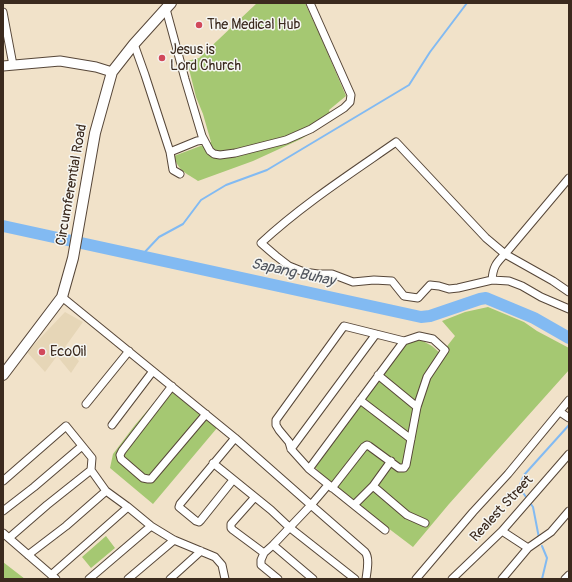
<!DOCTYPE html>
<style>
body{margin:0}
#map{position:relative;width:572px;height:582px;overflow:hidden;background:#f1e2c9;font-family:Pangolin,sans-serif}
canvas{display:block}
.frame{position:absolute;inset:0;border:4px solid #3b2a1e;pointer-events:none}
</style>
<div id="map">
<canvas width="572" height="582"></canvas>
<div class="frame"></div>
</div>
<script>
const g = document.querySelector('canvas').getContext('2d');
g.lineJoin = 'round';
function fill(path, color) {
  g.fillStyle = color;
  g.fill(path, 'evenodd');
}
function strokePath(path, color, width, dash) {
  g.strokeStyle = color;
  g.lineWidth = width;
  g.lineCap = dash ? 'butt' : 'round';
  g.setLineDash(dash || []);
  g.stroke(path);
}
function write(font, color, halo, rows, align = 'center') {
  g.font = font + ' Pangolin,sans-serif';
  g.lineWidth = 3;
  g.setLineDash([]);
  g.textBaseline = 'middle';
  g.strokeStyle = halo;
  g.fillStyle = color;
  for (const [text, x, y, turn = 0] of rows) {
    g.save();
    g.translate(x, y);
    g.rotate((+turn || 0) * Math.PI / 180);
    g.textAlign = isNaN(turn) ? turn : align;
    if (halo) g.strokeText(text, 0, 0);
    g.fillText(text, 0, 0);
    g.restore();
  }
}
fill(new Path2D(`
 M 65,312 L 83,322 L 65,347 L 79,361 L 71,373 L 57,356 L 45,372 L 27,352 Z`), '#e6d6b7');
fill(new Path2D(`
 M 257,3 L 305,3 L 320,35 L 346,96 L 329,110 L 332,120 L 301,139 L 253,161 L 198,181 C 186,173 178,171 174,156 L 211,142 L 203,114 L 196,97 L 187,61 L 199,58 Z
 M 488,307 L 524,322 L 537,331 L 569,348 L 569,370 L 449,504 L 413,547 L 330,484 L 314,466 L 405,343 L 421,340 L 432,346 L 441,354 L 455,336 L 442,321 L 465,312 Z
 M 167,388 L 217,428 L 153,504 L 110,468 L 113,454 L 135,425 Z
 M 106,536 L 115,548 L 91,568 L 82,557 Z
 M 3,562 L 25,579 L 3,579 Z`), '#a5c872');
strokePath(new Path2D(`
 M 142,255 L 159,237 L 183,224 L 201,200 L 226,185 L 267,170 L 409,85 L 430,52 L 467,3
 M 539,538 L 533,507 L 519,487 L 524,475 L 569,425
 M 542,579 L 547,558 L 542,546`), '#82baf2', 2);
strokePath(new Path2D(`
 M 3,226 L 421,317 L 430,316 L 480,299 L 486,298 L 534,318 L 569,338`), '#82baf2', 12);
const minor = new Path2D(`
 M 166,9 L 185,79 L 202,136 L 210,151 L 214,154 L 220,155 L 235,153 L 286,140 L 311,129 L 344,108 L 350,102 L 351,95 L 310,3
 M 3,12 L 13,65
 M 134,44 L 145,75 L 170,152 L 173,170 L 180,174
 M 170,152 L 197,141 L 204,140
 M 492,280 C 493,267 496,263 505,254 L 569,178
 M 569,292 L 553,281 L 505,254 L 486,238 L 396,142 C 350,174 302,205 261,243 L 269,250 L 276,256 L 289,266 L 304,272 L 318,274 L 332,274 L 353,282 L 374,280 L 392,281 L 404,296 L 418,298 L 430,285 L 439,286 L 449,289 L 458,288 L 492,280 L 509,281 L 522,286 L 541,297 L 569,309
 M 62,297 L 235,438 L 311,505 L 365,552 C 370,558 367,571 366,579
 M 378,375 L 417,407
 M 172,386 L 122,451 L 120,455 L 121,459 L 143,478 L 148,479 L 151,479 L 206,414
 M 360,400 L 411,439
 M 86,404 L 129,351
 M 560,412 L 569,418
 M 112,425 L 153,371
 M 291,449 L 376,334
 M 213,463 L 271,510 L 289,527 L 355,579
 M 309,469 L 404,341
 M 233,480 L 201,520 L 199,522 L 196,521 L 179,507 L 180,504 L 235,438
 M 3,481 L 66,426 L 92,458 L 91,470 L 106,491 L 128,507 L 151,526 L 174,540 L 215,557 L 222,565 L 225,579
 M 373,486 L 407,515 L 425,523
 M 332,488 L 364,447 L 367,445 L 369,446 L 399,468 L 404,468 L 406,465 L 417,407 L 427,377 L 445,350 L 433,339 L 419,336 L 404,341 L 344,326 L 276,420 L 276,425 L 279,430 L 289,442 L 291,449 L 309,469 L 385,530
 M 255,497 L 231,524 L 231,528 L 233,530 L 264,553
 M 354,505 L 373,486 L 391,461
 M 3,511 L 34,487 L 82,446
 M 502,531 L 528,548
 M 3,533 L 56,579
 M 9,538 L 47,505 L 91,470
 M 273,545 L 313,579
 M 28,555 L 66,526 L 106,491
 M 51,575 L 128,507
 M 89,579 L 151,526
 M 128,579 L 174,540
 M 170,579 L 201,551
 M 278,579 L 261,565 L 261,560 L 264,553 L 273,545 L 311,505 L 328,485
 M 416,579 L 473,512 L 508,474 L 569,400
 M 452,579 L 502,531 L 569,454
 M 502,579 L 528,548 L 551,532 L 569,511
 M 565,579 L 569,575`);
const tertiary = new Path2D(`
 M 3,66 L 60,61 L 96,67 L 112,72`);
const secondary = new Path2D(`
 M 3,375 L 62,297 L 73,258 L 95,133 L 112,72 L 134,44 L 171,3`);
strokePath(minor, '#564638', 9);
strokePath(tertiary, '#564638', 11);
strokePath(secondary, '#564638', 12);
strokePath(minor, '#fff', 7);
strokePath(tertiary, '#fff', 9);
strokePath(secondary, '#fff', 10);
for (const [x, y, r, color] of [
 [199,25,4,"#d1495b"],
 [162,58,4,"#d1495b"],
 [42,352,4,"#d1495b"]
]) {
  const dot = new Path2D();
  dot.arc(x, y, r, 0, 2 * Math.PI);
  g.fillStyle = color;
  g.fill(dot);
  strokePath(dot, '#f6f6f2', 1.5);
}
write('14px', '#3b2a1e', '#f6f6f2', [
 ["The Medical Hub",207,25],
 ["Jesus is",170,50],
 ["Lord Church",170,66],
 ["EcoOil",50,352]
], 'left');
write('14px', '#3b2a1e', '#f6f6f2', [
 ["Circumferential Road",72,185,-80],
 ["Realest Street",502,509,-47]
]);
write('italic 15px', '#50555e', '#f6f6f2', [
 ["Sapang Buhay",293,273,12]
]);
</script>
